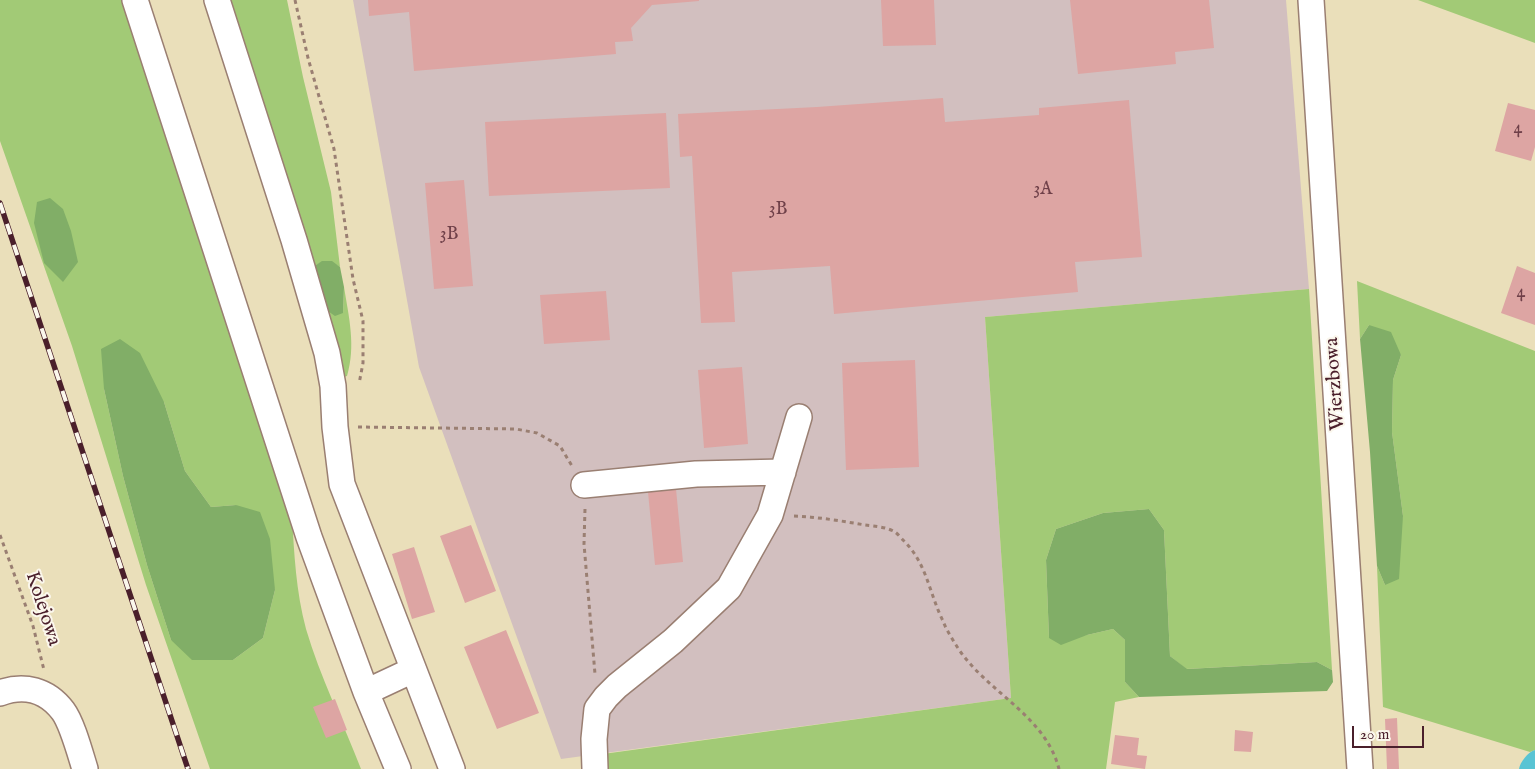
<!DOCTYPE html>
<style>
body{margin:0}
#map{position:relative;width:1535px;height:769px;overflow:hidden;background:#eadfba;font-family:"IM FELL English",serif}
canvas{display:block}
.scale{position:absolute;left:1352px;top:726px;width:72px;height:22px;box-sizing:border-box;border:2px solid #4a1f2b;border-top:0;padding-left:6px;font-size:15px;line-height:18px;white-space:nowrap;color:#4a1f2b;-webkit-text-stroke:4px #fbf7ec;paint-order:stroke}
</style>
<div id="map">
<canvas width="1535" height="769"></canvas>
<div class="scale">20 m</div>
</div>
<script>
const g = document.querySelector('canvas').getContext('2d');
g.lineJoin = 'round';
function fill(path, color) {
  g.fillStyle = color;
  g.fill(path, 'evenodd');
}
function strokePath(path, color, width, dash) {
  g.strokeStyle = color;
  g.lineWidth = width;
  g.lineCap = dash ? 'butt' : 'round';
  g.setLineDash(dash || []);
  g.stroke(path);
}
function write(font, color, halo, rows, align = 'center') {
  g.font = font + ' "IM FELL English",serif';
  g.lineWidth = 4;
  g.setLineDash([]);
  g.textBaseline = 'middle';
  g.strokeStyle = halo;
  g.fillStyle = color;
  for (const [text, x, y, turn = 0] of rows) {
    g.save();
    g.translate(x, y);
    g.rotate((+turn || 0) * Math.PI / 180);
    g.textAlign = isNaN(turn) ? turn : align;
    if (halo) g.strokeText(text, 0, 0);
    g.fillText(text, 0, 0);
    g.restore();
  }
}
fill(new Path2D(`
 M 353,0 L 1286,0 L 1309,289 L 985,317 L 1011,698 L 561,759 L 419,367 Z`), '#d2bfbf');
fill(new Path2D(`
 M 0,0 L 128,0 L 292,515 C 294,553 296,592 306,629 C 320,677 343,722 361,769 L 210,769 L 146,585 L 72,346 L 0,141 ZM 104,389 L 164,402 L 185,471 L 211,507 L 236,505 L 275,590 L 263,638 L 233,660 L 171,640 L 147,565 L 123,476 Z
 M 228,0 L 287,0 L 303,77 L 331,192 L 340,267 C 329,260 324,260 313,267 Z
 M 1418,0 L 1535,0 L 1535,43 Z
 M 1357,281 L 1535,351 L 1535,750 L 1530,752 L 1383,707 L 1377,566 L 1385,585 L 1403,516 L 1392,432 L 1393,380 L 1401,355 L 1369,325 L 1360,339 Z
 M 344,287 C 349,318 356,346 347,376 L 337,379 L 322,307 L 343,313 Z
 M 1309,289 L 1332,670 L 1317,662 L 1186,669 L 1170,656 L 1164,530 L 1149,509 L 1103,513 L 1056,529 L 1046,560 L 1049,638 L 1087,635 L 1113,629 L 1125,640 L 1125,682 L 1139,697 L 1115,702 L 1106,769 L 604,769 L 603,754 L 1011,698 L 985,317 Z`), '#a2ca76');
fill(new Path2D(`
 M 50,198 L 63,209 L 71,231 L 78,262 L 63,282 L 44,263 L 34,223 L 37,202 Z
 M 322,261 L 332,261 L 340,267 L 344,287 L 343,313 L 335,316 L 322,307 L 313,267 Z
 M 1369,325 L 1391,332 L 1401,355 L 1393,380 L 1392,432 L 1403,516 L 1399,579 L 1385,585 L 1377,566 L 1370,452 L 1360,339 Z
 M 120,339 L 140,353 L 164,402 L 185,471 L 211,507 L 236,505 L 260,512 L 270,539 L 275,590 L 263,638 L 233,660 L 192,660 L 171,640 L 147,565 L 123,476 L 104,389 L 101,349 Z
 M 1149,509 L 1164,530 L 1170,656 L 1187,669 L 1317,662 L 1332,670 L 1333,682 L 1327,691 L 1139,697 L 1125,682 L 1125,640 L 1113,629 L 1087,635 L 1061,645 L 1049,638 L 1046,560 L 1056,529 L 1103,513 Z`), '#81ae67');
fill(new Path2D(`
 M 1535,750 L 1535,769 L 1519,769 C 1520,762 1528,752 1535,750 Z`), '#59c4d4');
fill(new Path2D(`
 M 368,0 L 699,0 L 699,1 L 652,5 L 631,28 L 633,41 L 615,42 L 616,54 L 414,71 L 409,12 L 369,16 Z
 M 881,0 L 934,0 L 936,45 L 883,46 Z
 M 1070,0 L 1209,0 L 1214,48 L 1175,52 L 1176,64 L 1078,74 Z
 M 943,98 L 945,122 L 1039,115 L 1039,108 L 1129,100 L 1142,257 L 1075,262 L 1078,292 L 834,314 L 830,266 L 732,272 L 735,322 L 701,323 L 692,156 L 680,157 L 678,114 L 817,107 Z
 M 1508,103 L 1535,110 L 1535,147 L 1531,161 L 1495,151 Z
 M 666,113 L 670,188 L 489,196 L 485,122 Z
 M 464,180 L 473,286 L 434,289 L 425,183 Z
 M 1517,266 L 1535,273 L 1535,325 L 1501,313 Z
 M 606,291 L 610,340 L 544,344 L 540,295 Z
 M 915,360 L 919,467 L 846,470 L 842,363 Z
 M 742,367 L 748,444 L 704,448 L 698,370 Z
 M 676,489 L 683,562 L 655,565 L 648,492 Z
 M 471,525 L 496,591 L 465,603 L 440,536 Z
 M 414,547 L 435,612 L 412,619 L 392,554 Z
 M 506,630 L 539,713 L 497,729 L 464,647 Z
 M 335,699 L 347,730 L 326,738 L 313,707 Z
 M 1397,718 L 1399,769 L 1387,769 L 1385,719 Z
 M 1235,730 L 1253,732 L 1251,752 L 1234,751 Z
 M 1115,735 L 1139,738 L 1137,755 L 1147,756 L 1145,769 L 1111,764 Z`), '#dda5a3');
const minor = new Path2D(`
 M 135,0 L 309,537 L 366,692 L 398,769
 M 217,0 L 294,240 L 327,353 L 333,386 L 335,427 L 342,484 L 452,769
 M 1311,0 L 1360,769
 M 584,485 L 696,474 L 783,472
 M 366,692 L 413,670
 M 0,693 C 24,684 47,690 63,711 C 72,723 80,753 85,769
 M 595,769 L 594,739 L 597,709 L 606,697 L 617,686 L 673,641 L 729,588 L 770,515 L 799,417`);
strokePath(minor, '#9a7f72', 28);
strokePath(new Path2D(`
 M 295,0 L 308,58 L 334,149 L 353,279 L 363,321 L 363,363 L 359,384
 M 358,427 L 516,429 L 537,433 L 560,446 L 572,466
 M 585,509 L 584,544 L 595,674
 M 794,516 C 818,517 842,521 865,525 C 874,526 887,527 895,532 C 898,534 901,538 903,540 C 927,563 929,593 943,621 C 946,629 951,637 956,645 C 984,691 1045,714 1059,769
 M 0,535 L 33,626 L 44,670`), '#9a7f72', 3, [4, 4]);
strokePath(minor, '#fff', 25);
const rail = new Path2D(`
 M 0,203 L 188,769`);
strokePath(rail, '#4a1f2b', 5.5);
strokePath(rail, '#fbf7ec', 4, [11]);
write('18px', '#6f4049', null, [
 ["4",1518,129],
 ["3A",1043,190],
 ["3B",778,210],
 ["3B",449,235],
 ["4",1521,293]
]);
write('20px', '#4a1f2b', '#fbf7ec', [
 ["Wierzbowa",1336,384,-94],
 ["Kolejowa",42,609,72]
]);
</script>
